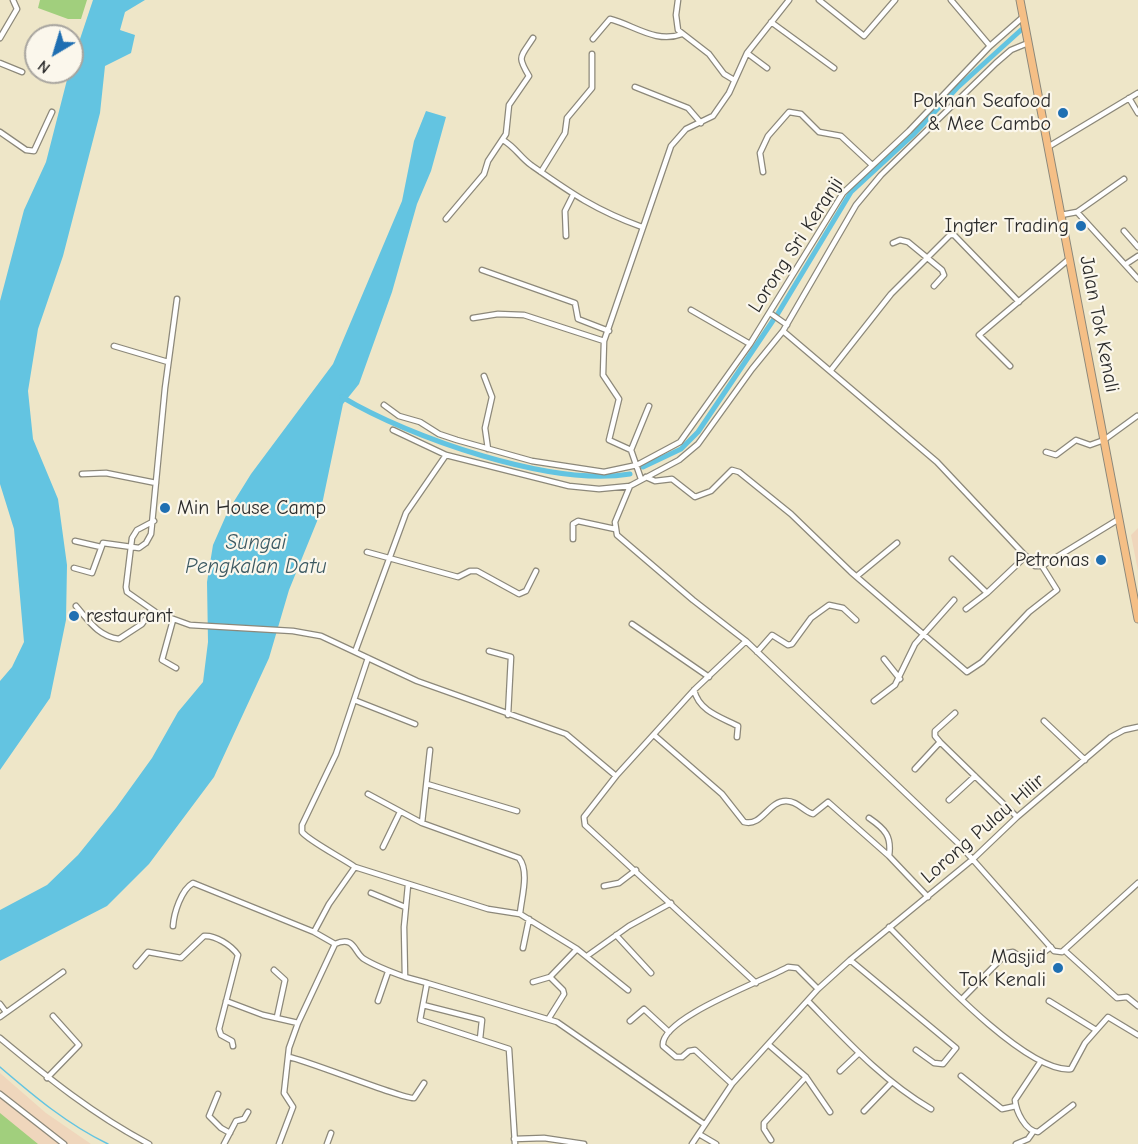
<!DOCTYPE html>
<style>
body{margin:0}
#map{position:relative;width:1138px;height:1144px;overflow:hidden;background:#eee6c8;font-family:"Comic Neue",sans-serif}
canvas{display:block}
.north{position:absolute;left:24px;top:24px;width:60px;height:60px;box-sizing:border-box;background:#fbf7ec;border:2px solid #a8a59f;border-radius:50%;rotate:218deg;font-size:16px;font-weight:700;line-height:24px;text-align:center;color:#2b2b2b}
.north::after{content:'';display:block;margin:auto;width:21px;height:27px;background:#1f6fb2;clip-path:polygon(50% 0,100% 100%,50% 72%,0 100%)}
</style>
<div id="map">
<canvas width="1138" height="1144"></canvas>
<div class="north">N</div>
</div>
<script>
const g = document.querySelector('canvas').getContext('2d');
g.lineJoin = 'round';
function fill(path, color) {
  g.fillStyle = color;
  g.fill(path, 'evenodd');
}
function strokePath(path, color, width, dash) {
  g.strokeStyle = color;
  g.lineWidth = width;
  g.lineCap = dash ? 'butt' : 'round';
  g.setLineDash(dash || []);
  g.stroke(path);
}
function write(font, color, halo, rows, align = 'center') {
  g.font = font + ' "Comic Neue",sans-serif';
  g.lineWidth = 4.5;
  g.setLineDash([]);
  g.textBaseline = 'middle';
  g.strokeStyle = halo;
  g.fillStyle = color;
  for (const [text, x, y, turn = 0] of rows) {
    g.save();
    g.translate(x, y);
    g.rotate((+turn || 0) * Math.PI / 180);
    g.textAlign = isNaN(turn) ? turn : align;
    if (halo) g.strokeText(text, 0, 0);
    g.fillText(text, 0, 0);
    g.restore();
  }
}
fill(new Path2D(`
 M 1138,528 L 1138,571 L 1131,535 Z
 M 0,1073 L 46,1113 L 91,1144 L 0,1144 Z`), '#efd6bc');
fill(new Path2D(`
 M 40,0 L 87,0 L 81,19 L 68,19 L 38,8 Z
 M 0,1113 L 38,1144 L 0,1144 Z`), '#a1cf7d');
fill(new Path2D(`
 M 93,0 L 145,0 L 125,12 L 120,30 L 135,35 L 131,53 L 105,66 L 100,113 L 63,256 L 38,329 L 28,391 L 33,439 L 58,499 L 67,565 L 66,620 L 50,698 L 0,770 L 0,681 L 12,667 L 24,642 L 14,529 L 0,484 L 0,301 L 24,210 L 46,162 L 69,72 L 72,72 L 72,63 Z
 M 426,111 L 446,117 L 431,171 L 417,204 L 392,292 L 359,384 L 343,404 L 320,514 L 289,590 L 269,658 L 214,777 L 149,864 L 107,906 L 0,961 L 0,910 L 47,885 L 78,855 L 116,808 L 152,758 L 178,712 L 203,682 L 208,642 L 207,582 L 213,545 L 228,511 L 251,474 L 333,364 L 402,201 L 414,141 Z`), '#63c4e1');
strokePath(new Path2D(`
 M 0,1067 C 35,1097 67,1124 108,1144`), '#63c4e1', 1.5);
strokePath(new Path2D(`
 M 777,315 L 851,192 L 913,135 L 957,88 L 1021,30
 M 342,397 C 410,438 552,487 630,474
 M 643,467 L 681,449 L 698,432 L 774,319`), '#63c4e1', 5);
const street = new Path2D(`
 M 678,0 L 676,15 L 678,30 L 709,54 L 724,74 L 734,80
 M 819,0 L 864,36 L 895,0
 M 951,0 L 990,46
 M 771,22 L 834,68
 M 0,38 L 17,9 L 13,0
 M 593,39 L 610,19 C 634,25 656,44 682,34
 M 747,53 L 767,68
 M 0,63 L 22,72
 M 635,87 L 688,108 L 701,123
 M 1129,98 L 1138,113
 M 0,132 L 26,150 L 34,151 L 52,112
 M 503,140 C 515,147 520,157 531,165 C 571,193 595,210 642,227
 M 1048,147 L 1138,93
 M 541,172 L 565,133 L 567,118 L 592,88 L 592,54
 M 763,172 L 760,153 L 768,136 L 789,112 L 801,114 L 819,132 L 841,136 L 871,164
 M 1077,212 L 1138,279
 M 1061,215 L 1077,212 L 1124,179
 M 446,219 L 484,174 L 488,161 L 506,134 L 509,105 L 529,76 C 517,56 520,58 533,38
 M 1124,231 L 1138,247
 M 566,236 L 565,211 L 573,195
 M 893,243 L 900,240 L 908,242 L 942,270 L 944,275 L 934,286
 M 1126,264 L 1138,256
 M 482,270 L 575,303 L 578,319 L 609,331
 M 691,310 L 750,344 L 843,193 L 909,131 L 990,46 L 1023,17
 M 770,313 L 787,325
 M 473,318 L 498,314 L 524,315 L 604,341
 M 783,331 L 937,462 L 1035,566 L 1042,566 L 1119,519
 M 114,346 L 168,362
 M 1010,366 L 979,335 L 1069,259
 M 831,370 L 891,294 L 950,235 L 954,235 L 1019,302
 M 484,376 L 492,397 L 485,428 L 488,449
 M 384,405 L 399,416 L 420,422 L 439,434 L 457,440 L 532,461 L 604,472 L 637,465 L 680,442 L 750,344
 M 393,430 L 446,455 L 569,486 L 599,489 L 630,486 L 679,460 L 698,444 L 752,369 L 783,331 L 856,205 L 881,175 L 996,63 L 1011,50 L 1028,43
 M 631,450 L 649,406
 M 1046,452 L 1056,455 L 1076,440 L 1090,445 L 1104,440 L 1137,416
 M 82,474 L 106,473 L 156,483
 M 646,477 L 655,481 L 672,479 L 695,497 L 711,491 L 732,470 L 739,472 L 791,514 L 851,572 L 967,672 L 982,662 L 1029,612 L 1057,590 L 1042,566
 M 641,479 L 631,450 L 609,440 L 619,399 L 603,375 L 604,341 L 671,146 L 686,129 L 713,116 L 729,93 L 747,53 L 789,0
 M 630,486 L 615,522 L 617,535 L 693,600 L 746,641 L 874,763 L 959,844 L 1054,951 L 1062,952 L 1138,883
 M 154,521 L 137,530 L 132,538 L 126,587 L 127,592 L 157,613 L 190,625 L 293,631 L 321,636 L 417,681 L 566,734 L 616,776 L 584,817 L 585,825 L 756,983
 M 573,539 L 573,524 L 578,521 L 615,529
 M 75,541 L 101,547
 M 367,552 L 458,577 L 470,571 L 477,571 L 519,594 L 526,591 L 536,571
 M 952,559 L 987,593
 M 74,568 L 92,573 L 103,543 L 139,548 L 146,543 L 151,534 L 165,388 L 177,299
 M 857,576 L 897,543
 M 76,606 C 89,621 98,636 119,639 L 142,624 L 152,610
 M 966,609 L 987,593 L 1026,556
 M 173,620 L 162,660 L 176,668
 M 632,624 L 709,677
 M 489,651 L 511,657 L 508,715
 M 355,652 L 406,513 L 446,455
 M 757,652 L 772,635 L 788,645 L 792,644 L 811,618 L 829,605 L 843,608 L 856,620
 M 884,659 L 900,679
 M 694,690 C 699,711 720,717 738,726 L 737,737
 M 354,700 L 415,724
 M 874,701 L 895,685 L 915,644 L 954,600
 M 1044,721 L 1085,760
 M 654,735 L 722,794 L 744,822 C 762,827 768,801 786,801 C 798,801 803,811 813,814 L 828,802 L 889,856
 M 940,742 L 935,736 L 935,731 L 955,713
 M 915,769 L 940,742 L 1017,817
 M 616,776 L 694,690 L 746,641
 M 427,784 L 517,811
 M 368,794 L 422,823 L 519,858 C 530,872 521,899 520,914
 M 949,800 L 975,776
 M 869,818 C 885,829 892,836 889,856 L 928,897
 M 422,823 L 430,750
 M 383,847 L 400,812
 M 355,867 C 344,859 309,841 302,832 L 302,825 L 336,754 L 368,658
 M 408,885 L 404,927 L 405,977 L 427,983 L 420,1020 L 509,1049 L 515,1144
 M 604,886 L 619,883 L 636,870
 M 371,893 L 405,907
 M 173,926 C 174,913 181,890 193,883 L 314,932 L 335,944
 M 889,927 C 923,961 1025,1074 1071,1069 L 1085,1043 L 1108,1017 L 1138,1035
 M 314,932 L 329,904 L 355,867 L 488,909 L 520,914 L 577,949 L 628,990
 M 616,935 L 651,973
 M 335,944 C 355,935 354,953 364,959 C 377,967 391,972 405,977
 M 523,948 L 529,919
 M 1064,950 L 1117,998 L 1127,997 L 1138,1006
 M 587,956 L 629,926 L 671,903
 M 850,960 L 956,1048 L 943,1064 L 934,1063 L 916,1050
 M 136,966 L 148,952 L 181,958 L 204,936 C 215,935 231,945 238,955 L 219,1029 L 221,1035 L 232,1041 L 233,1046
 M 274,970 L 285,980 L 277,1017
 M 550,977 L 577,949
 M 533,982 L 550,977 L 563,990 L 564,994 L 549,1018
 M 427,983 L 557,1022 L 704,1124
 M 962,999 L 1007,953 L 1013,952 L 1029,963 L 1051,947
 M 226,1001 L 263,1015 L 298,1023
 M 378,1001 L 388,972
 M 808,1001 C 847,1041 882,1080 931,1109
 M 1049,1001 L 1096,1030
 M 0,1004 L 6,1012
 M 423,1005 L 482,1020 L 480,1039
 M 0,1017 L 63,972
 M 630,1021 L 644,1009 L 669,1032
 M 0,1038 C 48,1078 94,1115 149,1144
 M 769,1045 L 806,1077 L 830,1112
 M 289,1057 C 309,1061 405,1100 414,1098 L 424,1083
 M 1041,1061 L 1015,1100 C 1016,1111 1025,1131 1038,1132 L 1073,1105
 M 840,1071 L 858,1054
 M 961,1076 L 1002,1109 L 1016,1106
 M 47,1078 L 79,1045 L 53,1016
 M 732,1084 L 695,1050 L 689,1051 L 682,1057 L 676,1057 L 663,1046 C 659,1018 766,980 788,967 L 797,968 L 818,989
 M 0,1094 L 64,1144
 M 218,1094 L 209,1116 L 221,1128 L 230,1133
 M 864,1111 L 891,1083
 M 699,1134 L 716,1144
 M 514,1139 L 544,1138 L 584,1144
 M 771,1140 L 764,1129 L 764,1123 L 806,1077
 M 224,1144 L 236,1121 L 244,1119 L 248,1112
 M 279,1144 L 293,1107 L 284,1093 L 289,1048 L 298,1023 L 335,944
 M 327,1144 L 331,1133
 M 692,1144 L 732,1084 L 818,989 L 850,960 L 973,859 L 1017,817 L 1111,737 L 1124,730 L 1138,727
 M 1016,1144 L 1028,1139 L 1033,1132`);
const primary = new Path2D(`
 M 1020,0 L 1138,619`);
strokePath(street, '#8c887a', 7);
strokePath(primary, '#8c887a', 9);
strokePath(street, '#fff', 4.5);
strokePath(primary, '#f5bf86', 7);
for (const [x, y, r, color] of [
 [1063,113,6,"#1f6fb2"],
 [1081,226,6,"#1f6fb2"],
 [165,508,6,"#1f6fb2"],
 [1101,560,6,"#1f6fb2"],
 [74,616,6,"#1f6fb2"],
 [1058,968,6,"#1f6fb2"]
]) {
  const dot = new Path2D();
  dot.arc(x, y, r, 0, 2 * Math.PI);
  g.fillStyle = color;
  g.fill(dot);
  strokePath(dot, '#fbf7ec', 2);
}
write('20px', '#2b2b2b', '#fbf7ec', [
 ["Poknan Seafood",1051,101],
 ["& Mee Cambo",1051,124],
 ["Ingter Trading",1069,226],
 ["Min House Camp",177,508,"left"],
 ["Petronas",1089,560],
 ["restaurant",86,616,"left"],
 ["Masjid",1046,957],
 ["Tok Kenali",1046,980]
], 'right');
write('20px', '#2b2b2b', '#fbf7ec', [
 ["Lorong Sri Keranji",796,245,-57],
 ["Jalan Tok Kenali",1099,324,79],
 ["Lorong Pulau Hilir",983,829,-41]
]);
write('italic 21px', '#3c5962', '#fbf7ec', [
 ["Sungai",256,543],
 ["Pengkalan Datu",256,567]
]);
</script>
